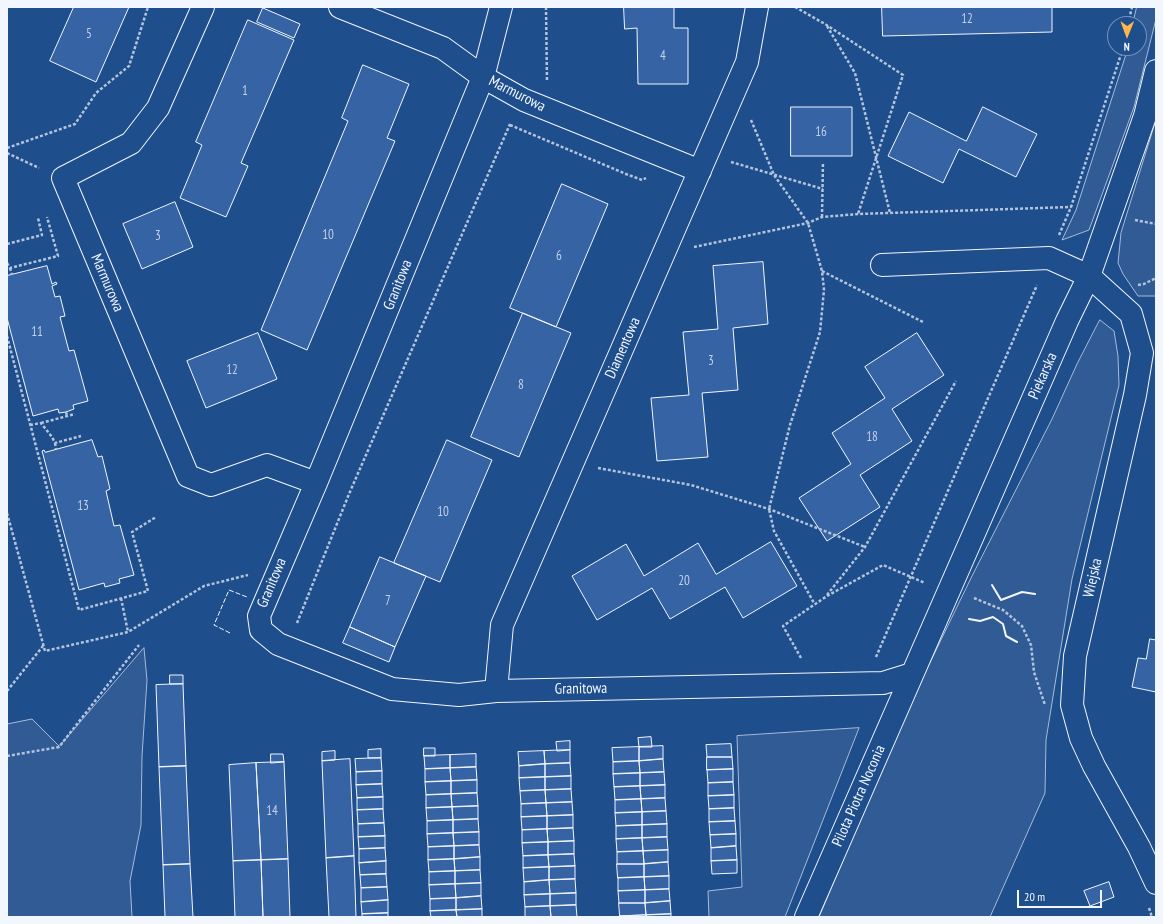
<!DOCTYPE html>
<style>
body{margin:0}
#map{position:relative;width:1163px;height:924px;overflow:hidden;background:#1f4e8c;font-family:"PT Sans Narrow",sans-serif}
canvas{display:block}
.frame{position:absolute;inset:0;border:8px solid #f2f6ff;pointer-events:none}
.north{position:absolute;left:1107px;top:16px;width:40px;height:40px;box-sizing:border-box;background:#1f4e8c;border:1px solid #7391ba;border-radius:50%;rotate:181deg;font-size:11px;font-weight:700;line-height:16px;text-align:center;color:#f2f6ff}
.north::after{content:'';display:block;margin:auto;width:14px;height:18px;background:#ffb74d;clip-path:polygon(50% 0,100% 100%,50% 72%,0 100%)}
.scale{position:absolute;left:1017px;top:890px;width:85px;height:18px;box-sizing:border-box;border:2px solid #f2f6ff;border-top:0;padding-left:5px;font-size:12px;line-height:14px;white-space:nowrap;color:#f2f6ff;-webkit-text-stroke:3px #1f4e8c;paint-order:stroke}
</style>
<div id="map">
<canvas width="1163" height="924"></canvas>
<div class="frame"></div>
<div class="north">N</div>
<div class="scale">20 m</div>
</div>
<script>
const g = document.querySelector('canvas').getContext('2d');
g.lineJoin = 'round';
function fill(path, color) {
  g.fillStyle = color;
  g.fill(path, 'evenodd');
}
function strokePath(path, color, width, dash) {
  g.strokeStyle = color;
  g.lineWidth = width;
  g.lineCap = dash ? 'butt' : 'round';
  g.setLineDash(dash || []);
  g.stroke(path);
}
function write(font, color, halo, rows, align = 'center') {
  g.font = font + ' "PT Sans Narrow",sans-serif';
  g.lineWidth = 3;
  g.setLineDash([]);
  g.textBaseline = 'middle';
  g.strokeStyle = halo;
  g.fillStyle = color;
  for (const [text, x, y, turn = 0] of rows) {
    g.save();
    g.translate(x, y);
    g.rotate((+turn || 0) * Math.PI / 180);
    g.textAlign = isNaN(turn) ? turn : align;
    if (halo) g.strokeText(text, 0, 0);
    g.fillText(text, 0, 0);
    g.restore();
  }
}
const built = new Path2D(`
 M 1137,7 L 1156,7 L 1156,19 L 1134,107 L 1089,230 L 1062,240 L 1076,210 L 1128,48 L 1139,48 L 1139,24 L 1133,24 Z
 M 1156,120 L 1156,296 L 1138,296 L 1123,274 L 1118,263 L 1121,233 Z
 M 1100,320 L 1114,331 L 1118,356 L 1119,385 L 1072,579 L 1046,740 L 1045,793 L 990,917 L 819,917 L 904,716 L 972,576 L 1052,419 L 1077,364 Z
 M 144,648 L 147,680 L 142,756 L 141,825 L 130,881 L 132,917 L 7,917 L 7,724 L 32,719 L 59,746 Z
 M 859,728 L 785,917 L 709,917 L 708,891 L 742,887 L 737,736 Z`);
fill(built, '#305b95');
strokePath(built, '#a8bbd7', 1);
const building = new Path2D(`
 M 74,7 L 129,7 L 96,82 L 50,61 Z
 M 624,7 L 674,7 L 674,28 L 688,28 L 688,84 L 638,84 L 637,28 L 625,29 Z
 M 882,7 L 1052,7 L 1052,32 L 883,36 Z
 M 263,8 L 300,24 L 294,38 L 257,22 Z
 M 248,20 L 294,40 L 241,163 L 248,166 L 226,217 L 180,198 L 202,145 L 196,142 Z
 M 363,65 L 409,84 L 387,138 L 395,141 L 307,350 L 261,330 L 348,121 L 342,118 Z
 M 791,107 L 852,107 L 852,156 L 791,156 Z
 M 983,107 L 1037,134 L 1016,177 L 959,149 L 943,183 L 888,156 L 909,112 L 966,141 Z
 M 562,184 L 608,204 L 556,327 L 510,308 Z
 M 175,202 L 193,247 L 142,269 L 123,224 Z
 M 763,262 L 768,324 L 733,328 L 738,390 L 702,393 L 708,457 L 657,461 L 651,398 L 689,395 L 683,332 L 718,329 L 713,266 Z
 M 47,266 L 52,284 L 56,282 L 57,284 L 52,286 L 55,297 L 60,296 L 65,316 L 60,317 L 69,351 L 74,350 L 88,401 L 73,405 L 74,409 L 66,412 L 59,413 L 58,409 L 33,416 L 7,318 L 7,276 Z
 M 523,313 L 571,333 L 519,457 L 471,437 Z
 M 258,333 L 277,379 L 206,408 L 187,361 Z
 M 917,333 L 944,375 L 892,409 L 912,441 L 860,475 L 880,507 L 827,541 L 799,498 L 851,464 L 832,433 L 885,398 L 865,367 Z
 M 92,440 L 98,457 L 102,456 L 110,489 L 106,491 L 114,526 L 120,525 L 134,575 L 119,579 L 120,583 L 105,587 L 104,583 L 79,590 L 42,451 L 44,450 L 45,452 Z
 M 447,440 L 492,460 L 440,582 L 394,563 Z
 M 771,542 L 797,586 L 743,618 L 725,587 L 670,619 L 652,588 L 597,620 L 572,576 L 626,544 L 644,576 L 698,543 L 716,574 Z
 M 380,557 L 426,576 L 395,647 L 350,627 Z
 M 350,627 L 395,647 L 389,662 L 343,643 Z
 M 1150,639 L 1156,640 L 1156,692 L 1132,687 L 1138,658 L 1146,659 Z
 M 170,675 L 183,675 L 183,684 L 170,684 Z
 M 183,684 L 186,766 L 159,767 L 156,685 Z
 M 651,737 L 652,747 L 639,747 L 638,738 Z
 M 570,741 L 570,750 L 557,751 L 556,742 Z
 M 731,744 L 732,757 L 707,757 L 706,745 Z
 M 663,746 L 663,759 L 639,761 L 639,747 Z
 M 639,747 L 639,761 L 613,762 L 612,748 Z
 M 424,748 L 435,748 L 435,756 L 424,756 Z
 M 381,749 L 381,758 L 368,758 L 368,750 Z
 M 570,750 L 570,763 L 545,764 L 544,751 Z
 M 335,751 L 335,760 L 322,761 L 322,752 Z
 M 544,751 L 545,764 L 519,766 L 518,752 Z
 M 271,754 L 283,754 L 284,762 L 271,763 Z
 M 476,754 L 476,767 L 450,768 L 450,755 Z
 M 450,755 L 450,768 L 425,769 L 424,756 Z
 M 707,757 L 732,757 L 733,769 L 707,770 Z
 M 381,758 L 382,771 L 356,772 L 355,759 Z
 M 350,759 L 354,856 L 326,858 L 322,761 Z
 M 663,759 L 664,772 L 640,773 L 639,761 Z
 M 639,761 L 640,773 L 613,774 L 613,762 Z
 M 284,762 L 288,859 L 261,860 L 256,763 Z
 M 256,763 L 261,860 L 233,861 L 229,765 Z
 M 570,763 L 571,776 L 545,777 L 545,764 Z
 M 545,764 L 545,777 L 519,778 L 519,766 Z
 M 186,766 L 190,864 L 163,865 L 159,767 Z
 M 476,767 L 477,780 L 451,781 L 450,768 Z
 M 450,768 L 451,781 L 425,782 L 425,769 Z
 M 733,769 L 733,782 L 708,783 L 707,770 Z
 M 382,771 L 382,784 L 356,785 L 356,772 Z
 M 664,772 L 665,785 L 640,786 L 640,773 Z
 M 640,773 L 640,786 L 614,787 L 613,774 Z
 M 571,776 L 571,789 L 545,790 L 545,777 Z
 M 545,777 L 545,790 L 520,791 L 519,778 Z
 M 477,780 L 477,793 L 451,794 L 451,781 Z
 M 451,781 L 451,794 L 426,795 L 425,782 Z
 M 733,782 L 734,795 L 708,796 L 708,783 Z
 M 382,784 L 383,797 L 357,798 L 356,785 Z
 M 665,785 L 665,798 L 641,799 L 640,786 Z
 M 640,786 L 641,799 L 615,800 L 614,787 Z
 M 571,789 L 572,802 L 546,803 L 545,790 Z
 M 545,790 L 546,803 L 521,804 L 520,791 Z
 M 477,793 L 478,806 L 452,807 L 451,794 Z
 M 451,794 L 452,807 L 426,808 L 426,795 Z
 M 734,795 L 734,808 L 709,809 L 708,796 Z
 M 383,797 L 383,809 L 357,810 L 357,798 Z
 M 665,798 L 666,811 L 642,812 L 641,799 Z
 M 641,799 L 642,812 L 615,813 L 615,800 Z
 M 572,802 L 573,815 L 547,816 L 546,803 Z
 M 546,803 L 547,816 L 521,817 L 521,804 Z
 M 478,806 L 478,819 L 453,820 L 452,807 Z
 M 452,807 L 453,820 L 427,821 L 426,808 Z
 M 734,808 L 735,821 L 709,822 L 709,809 Z
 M 383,809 L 384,823 L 358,824 L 357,810 Z
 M 666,811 L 667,824 L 642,825 L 642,812 Z
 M 642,812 L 642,825 L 616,826 L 615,813 Z
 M 573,815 L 573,828 L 547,829 L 547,816 Z
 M 547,816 L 547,829 L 522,830 L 521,817 Z
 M 478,819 L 479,832 L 453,833 L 453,820 Z
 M 453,820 L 453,833 L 427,834 L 427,821 Z
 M 735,821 L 736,834 L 710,835 L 709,822 Z
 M 384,823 L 385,836 L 358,837 L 358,824 Z
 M 667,824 L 667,837 L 642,838 L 642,825 Z
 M 642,825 L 642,838 L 616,839 L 616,826 Z
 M 573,828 L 574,841 L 548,842 L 547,829 Z
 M 547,829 L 548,842 L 522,843 L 522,830 Z
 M 479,832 L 479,845 L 454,846 L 453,833 Z
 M 453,833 L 454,846 L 428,847 L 427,834 Z
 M 736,834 L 736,846 L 711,848 L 710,835 Z
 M 385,836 L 385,848 L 359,849 L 358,837 Z
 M 667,837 L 668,850 L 643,851 L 642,838 Z
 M 642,838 L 643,851 L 617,852 L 616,839 Z
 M 574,841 L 574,854 L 548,855 L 548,842 Z
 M 548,842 L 548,855 L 523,856 L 522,843 Z
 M 479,845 L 480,857 L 454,859 L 454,846 Z
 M 454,846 L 454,859 L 428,860 L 428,847 Z
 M 736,846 L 737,860 L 711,861 L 711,848 Z
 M 385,848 L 386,861 L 359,863 L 359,849 Z
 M 668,850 L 668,862 L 644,864 L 643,851 Z
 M 643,851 L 644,864 L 617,864 L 617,852 Z
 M 574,854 L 575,866 L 549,867 L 548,855 Z
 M 548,855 L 549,867 L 523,868 L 523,856 Z
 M 354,856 L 356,917 L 329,917 L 326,858 Z
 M 480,857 L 480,870 L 455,871 L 454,859 Z
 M 288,859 L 290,917 L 263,917 L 261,860 Z
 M 454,859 L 455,871 L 429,872 L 428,860 Z
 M 261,860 L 263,917 L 235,917 L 233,861 Z
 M 737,860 L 737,873 L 712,874 L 711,861 Z
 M 386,861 L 386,874 L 360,875 L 359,863 Z
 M 668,862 L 669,876 L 644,877 L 644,864 Z
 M 190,864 L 193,917 L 165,917 L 163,865 Z
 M 617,864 L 644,864 L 644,877 L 618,878 Z
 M 575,866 L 575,879 L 549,880 L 549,867 Z
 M 549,867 L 549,880 L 524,882 L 523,868 Z
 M 480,870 L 481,883 L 455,884 L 455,871 Z
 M 455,871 L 455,884 L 429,885 L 429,872 Z
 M 386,874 L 387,887 L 361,888 L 360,875 Z
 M 669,876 L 669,889 L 645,890 L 644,877 Z
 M 644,877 L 645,890 L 618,891 L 618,878 Z
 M 575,879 L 576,893 L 550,894 L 549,880 Z
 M 549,880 L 550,894 L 524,895 L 524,882 Z
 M 1109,882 L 1114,897 L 1090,906 L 1084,891 Z
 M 481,883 L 481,896 L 456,898 L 455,884 Z
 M 455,884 L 456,898 L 430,899 L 429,885 Z
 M 387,887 L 388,900 L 361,902 L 361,888 Z
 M 669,889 L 670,901 L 645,903 L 645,890 Z
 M 645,890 L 645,903 L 619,903 L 618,891 Z
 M 576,893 L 576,905 L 550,906 L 550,894 Z
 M 550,894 L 550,906 L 525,907 L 524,895 Z
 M 481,896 L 482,909 L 456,910 L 456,898 Z
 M 456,898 L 456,910 L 430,911 L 430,899 Z
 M 388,900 L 388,913 L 362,914 L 361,902 Z
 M 670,901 L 671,914 L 646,915 L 645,903 Z
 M 619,903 L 645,903 L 646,915 L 620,916 Z
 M 576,905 L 577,917 L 551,917 L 550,906 Z
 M 550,906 L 551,917 L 525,917 L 525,907 Z
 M 482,909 L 482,917 L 457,917 L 456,910 Z
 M 456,910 L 457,917 L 431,917 L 430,911 Z
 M 388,913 L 388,917 L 362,917 L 362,914 Z
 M 671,914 L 671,917 L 646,917 L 646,915 Z
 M 646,915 L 646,917 L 620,916 Z`);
fill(building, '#3563a3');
strokePath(building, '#f2f6ff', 1);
const minor = new Path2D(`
 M 203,7 L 158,108 L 131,143 L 63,178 L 188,476 L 211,485 L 267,465 L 316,483
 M 340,7 L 443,48 L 483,77 L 524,100 L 700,171
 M 501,7 L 483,77 L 316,483 L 259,616 L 261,630 L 278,644 L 392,689 L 459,695 L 496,691 L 883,683 L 912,674
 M 882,265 L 1049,258 L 1089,276 L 1131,314 L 1142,353 L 1135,395 L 1075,656 L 1072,705 L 1081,738 L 1094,766 L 1139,847 L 1156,883
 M 496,691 L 502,625 L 747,62 L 757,7
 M 806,917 L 1067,321 L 1089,276 L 1145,116 L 1156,71`);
strokePath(minor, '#f2f6ff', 24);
strokePath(new Path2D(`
 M 546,7 L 547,82
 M 795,7 L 825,24 L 903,75 L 858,214
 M 1128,24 L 1132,7
 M 827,26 L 855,73 L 890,213
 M 751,120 L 774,175 L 808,223 L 822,271 L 824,290 L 820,332 L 790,425 L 769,509 L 774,531 L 814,603
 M 510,125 L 626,174 L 642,180 L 646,178
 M 7,148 L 75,124 L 96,93 L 129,66 L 148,7
 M 7,153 L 39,168
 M 731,162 L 823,189
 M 822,217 L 823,162
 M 1135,220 L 1156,224
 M 1059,235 L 1071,207 L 1123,48
 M 7,244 L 42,235 L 38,218
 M 694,247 L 808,223 L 822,217 L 858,214 L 1071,207
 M 7,263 L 10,268 L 58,256 L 47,217
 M 10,268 L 12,275
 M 822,271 L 923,322
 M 1138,285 L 1144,284 L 1156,278
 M 7,336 L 79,610 L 148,591 L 132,532 L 156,517
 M 66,412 L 67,416
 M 41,423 L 75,414
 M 30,425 L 41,423 L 52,437 L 55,443 L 81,436
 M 55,443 L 56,449
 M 598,468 L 691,485 L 769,509 L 865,547
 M 7,513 L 45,651 L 128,632 L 204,586 L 248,575
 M 827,595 L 865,547 L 956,381
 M 121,598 L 128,632
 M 974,598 L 1003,610 L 1022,626 L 1031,645 L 1034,672 L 1045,705
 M 297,623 L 349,494 L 510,124
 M 876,657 L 1037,285
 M 801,658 L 783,626 L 827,596 L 883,565 L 925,583
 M 7,691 L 43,646
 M 7,756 L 59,747 L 139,645
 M 1149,908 L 1152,917`), '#b3c4dc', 2.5, [3, 2]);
strokePath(minor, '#1f4e8c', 22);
strokePath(new Path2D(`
 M 230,633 L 214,625 L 229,590 L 247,597`), '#f2f6ff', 1, [5, 2]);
strokePath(new Path2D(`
 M 992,585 L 1001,600 L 1022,592 L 1035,594
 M 969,619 L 980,621 L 993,617 L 1003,624 L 1006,636 L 1017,642`), '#f2f6ff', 2);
write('13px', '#c3d1e8', null, [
 ["12",967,19],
 ["5",89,34],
 ["4",663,56],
 ["1",245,91],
 ["16",821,132],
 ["10",328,235],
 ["3",158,236],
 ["6",559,256],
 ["11",37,332],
 ["3",711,361],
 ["12",232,370],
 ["8",521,385],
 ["18",872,437],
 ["13",83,506],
 ["10",443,512],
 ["20",684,581],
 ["7",388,601],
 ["14",272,811]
]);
write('15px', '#f2f6ff', '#1f4e8c', [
 ["Marmurowa",517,94,27],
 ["Marmurowa",107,283,67],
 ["Granitowa",398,285,-68],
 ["Diamentowa",623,348,-66],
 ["Piekarska",1043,376,-66],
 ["Wiejska",1093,578,-77],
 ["Granitowa",272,583,-67],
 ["Granitowa",581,689,-1],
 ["Pilota Piotra Noconia",859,796,-66]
]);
</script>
